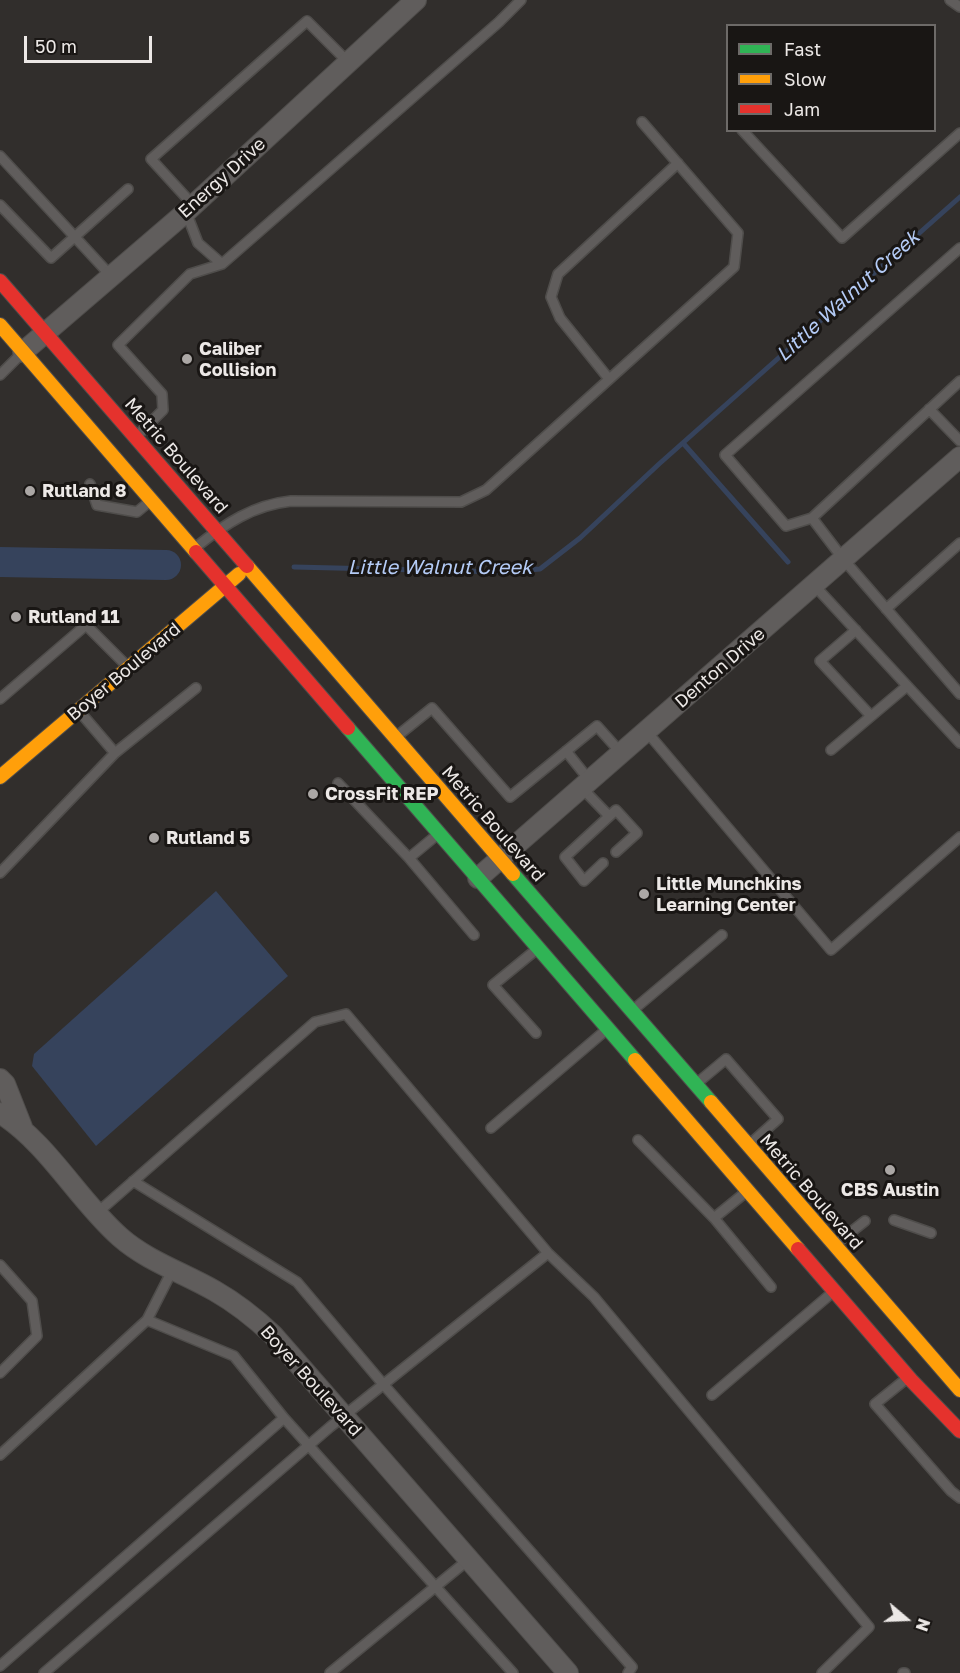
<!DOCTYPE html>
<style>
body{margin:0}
#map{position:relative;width:960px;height:1673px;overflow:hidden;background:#312e2c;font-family:"Golos Text",sans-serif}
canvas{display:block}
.legend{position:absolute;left:726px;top:24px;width:210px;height:108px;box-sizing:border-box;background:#191614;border:2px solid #6d6a68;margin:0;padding:8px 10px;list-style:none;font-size:18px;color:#ece8e6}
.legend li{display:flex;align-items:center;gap:12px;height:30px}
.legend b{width:30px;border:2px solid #6d6a68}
.north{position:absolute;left:876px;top:1589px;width:60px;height:60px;-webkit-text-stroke:4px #191614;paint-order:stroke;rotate:109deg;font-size:16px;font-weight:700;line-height:24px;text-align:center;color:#ece8e6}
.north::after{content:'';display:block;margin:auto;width:21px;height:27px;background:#ece8e6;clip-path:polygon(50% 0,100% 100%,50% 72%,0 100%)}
.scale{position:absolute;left:24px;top:36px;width:128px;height:27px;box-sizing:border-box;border:3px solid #ece8e6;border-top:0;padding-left:8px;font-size:18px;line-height:21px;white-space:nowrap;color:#ece8e6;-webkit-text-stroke:4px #191614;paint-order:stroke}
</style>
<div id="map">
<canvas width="960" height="1673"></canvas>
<ul class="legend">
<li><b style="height:8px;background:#30b455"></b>Fast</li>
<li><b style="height:8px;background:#ff9f0a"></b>Slow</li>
<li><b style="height:8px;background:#e5322d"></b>Jam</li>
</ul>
<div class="north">N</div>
<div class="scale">50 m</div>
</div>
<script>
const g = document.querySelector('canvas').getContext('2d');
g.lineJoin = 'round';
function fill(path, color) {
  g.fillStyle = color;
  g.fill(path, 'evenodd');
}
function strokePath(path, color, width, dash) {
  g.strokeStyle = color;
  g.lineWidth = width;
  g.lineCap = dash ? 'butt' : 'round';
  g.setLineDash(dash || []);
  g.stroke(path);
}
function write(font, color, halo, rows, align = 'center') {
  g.font = font + ' "Golos Text",sans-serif';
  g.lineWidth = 6;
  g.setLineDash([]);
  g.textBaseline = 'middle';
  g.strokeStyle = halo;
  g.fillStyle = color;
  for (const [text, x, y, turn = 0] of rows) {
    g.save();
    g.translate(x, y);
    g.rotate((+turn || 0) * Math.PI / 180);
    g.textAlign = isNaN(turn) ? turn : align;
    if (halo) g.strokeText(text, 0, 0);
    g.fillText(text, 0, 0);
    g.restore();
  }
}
fill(new Path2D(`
 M 216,891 L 288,976 L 96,1146 L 32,1066 L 34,1054 Z`), '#36435c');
strokePath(new Path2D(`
 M 683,443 L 788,562
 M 294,567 L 504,572 L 540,569 L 580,538 L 659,464 L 960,197`), '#36435c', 5);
strokePath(new Path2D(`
 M 0,562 L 166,565`), '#36435c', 30);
const lane = new Path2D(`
 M 950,0 L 960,7
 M 742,130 L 842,238 L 960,133
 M 0,156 L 111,276
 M 0,205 L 51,258 L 128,189
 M 193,205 L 151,159 L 307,21 L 348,62
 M 186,212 L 198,243 L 222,264
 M 960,248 L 725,455 L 786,526 L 812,518 L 844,560 L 960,694
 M 0,375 L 22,353
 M 609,379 L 560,318 L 551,297 L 558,274 L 678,163
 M 929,409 L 960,441
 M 137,436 L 163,410 L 162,394 L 118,345 L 190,274 L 222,264 L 499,22 L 521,0
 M 90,484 L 97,505 L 137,512 L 149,502
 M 812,518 L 960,381
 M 196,547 C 225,524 253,505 291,501 L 461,502 L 486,490 L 734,267 L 738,233 L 642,122
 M 814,585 L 960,743
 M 886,609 L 960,543
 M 856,630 L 820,661 L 871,716
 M 0,699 L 86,625 L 127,666
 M 647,732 L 831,950 L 960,837
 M 396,737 L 432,708 L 510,797 L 597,726 L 622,754
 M 831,750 L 907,686
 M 566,751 L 590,781
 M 115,753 L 196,688
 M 338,783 L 409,858
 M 582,788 L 609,816
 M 438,834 L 409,858 L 474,935
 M 603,863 L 584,881 L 565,857 L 616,810 L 637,833 L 616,852
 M 0,873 L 115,753 L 80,712
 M 633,1010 L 722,935
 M 536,1033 L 493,985 L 537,949
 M 696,1084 L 726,1059 L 778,1119 L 749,1145
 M 491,1128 L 606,1030
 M 638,1140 L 714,1218
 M 133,1181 L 297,1282 L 383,1384 L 632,1667 L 628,1673
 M 746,1192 L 714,1218 L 771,1287
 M 97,1213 L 315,1022 L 346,1014 L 548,1253 L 594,1297 L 869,1627 L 822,1673
 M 894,1220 L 931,1233
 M 837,1243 L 865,1221
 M 0,1265 L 32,1301 L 37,1336 L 0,1373
 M 147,1320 L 234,1356 L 284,1418 L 513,1673
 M 906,1379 L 875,1404 L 951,1491 L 960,1498
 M 712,1395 L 833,1292
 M 0,1455 L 147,1320 L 173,1269
 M 0,1666 L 284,1418
 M 44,1673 L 330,1427 L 548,1253
 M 330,1673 L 468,1560
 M 903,1673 L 905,1673`);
const street = new Path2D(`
 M 23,352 L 186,212 L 416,0
 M 478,878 L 960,457
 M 0,1079 L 5,1084 L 22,1127
 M 0,1113 C 49,1144 77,1199 120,1237 C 147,1261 184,1273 215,1291 C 236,1303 255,1318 273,1335 L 568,1673`);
const fast = new Path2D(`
 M 348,728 L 635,1060
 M 513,874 L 711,1102`);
const slow = new Path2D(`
 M 0,325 L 196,552
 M 247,566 L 513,874
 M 0,777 L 239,574
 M 635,1060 L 798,1249
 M 711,1102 L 960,1390`);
const jam = new Path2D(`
 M 0,281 L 247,566
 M 196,552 L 348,728
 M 798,1249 L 911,1380 L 960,1431`);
strokePath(lane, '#4f4d4b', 12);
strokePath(street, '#4f4d4b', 22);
strokePath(fast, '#4f4d4b', 16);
strokePath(slow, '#4f4d4b', 16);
strokePath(jam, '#4f4d4b', 16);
strokePath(lane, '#605d5c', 9);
strokePath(street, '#605d5c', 20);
strokePath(fast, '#30b455', 14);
strokePath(slow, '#ff9f0a', 14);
strokePath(jam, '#e5322d', 14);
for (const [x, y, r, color] of [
 [187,359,6,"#aba7a5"],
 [30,491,6,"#aba7a5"],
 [16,617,6,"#aba7a5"],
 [313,794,6,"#aba7a5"],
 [154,838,6,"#aba7a5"],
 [644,894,6,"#aba7a5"],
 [890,1170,6,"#aba7a5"]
]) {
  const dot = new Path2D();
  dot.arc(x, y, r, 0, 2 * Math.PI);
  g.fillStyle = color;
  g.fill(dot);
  strokePath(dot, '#191614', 2);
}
write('18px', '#ece8e6', '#191614', [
 ["Energy Drive",222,178,-42],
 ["Metric Boulevard",176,456,49],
 ["Denton Drive",720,668,-41],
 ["Boyer Boulevard",124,672,-40],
 ["Metric Boulevard",493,824,49],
 ["Metric Boulevard",811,1192,49],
 ["Boyer Boulevard",311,1381,48]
]);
write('bold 18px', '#ece8e6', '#191614', [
 ["Caliber",199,349],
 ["Collision",199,370],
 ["Rutland 8",42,491],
 ["Rutland 11",28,617],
 ["CrossFit REP",325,794],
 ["Rutland 5",166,838],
 ["Little Munchkins",656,884],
 ["Learning Center",656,905],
 ["CBS Austin",890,1190,"center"]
], 'left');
write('italic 20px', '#b4cbf6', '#191614', [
 ["Little Walnut Creek",848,296,-42],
 ["Little Walnut Creek",440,568]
]);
</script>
